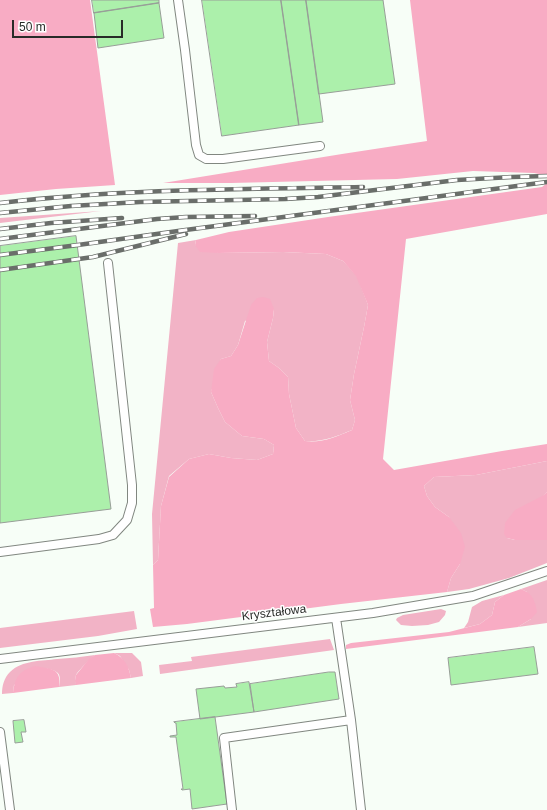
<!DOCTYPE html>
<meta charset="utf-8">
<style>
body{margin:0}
#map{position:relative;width:547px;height:810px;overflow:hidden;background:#f7fef7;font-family:Arial,sans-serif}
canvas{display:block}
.scale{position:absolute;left:12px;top:20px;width:111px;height:18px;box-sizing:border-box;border:2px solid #282b28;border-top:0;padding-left:5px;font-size:12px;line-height:14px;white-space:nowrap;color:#282b28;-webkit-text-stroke:3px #fff;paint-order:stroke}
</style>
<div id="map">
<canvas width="547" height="810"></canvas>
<div class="scale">50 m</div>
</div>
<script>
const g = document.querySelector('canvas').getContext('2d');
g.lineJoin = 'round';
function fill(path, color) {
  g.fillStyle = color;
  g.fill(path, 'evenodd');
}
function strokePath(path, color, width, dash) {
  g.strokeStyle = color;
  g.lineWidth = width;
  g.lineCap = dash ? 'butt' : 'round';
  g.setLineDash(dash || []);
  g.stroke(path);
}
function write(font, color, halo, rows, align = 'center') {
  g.font = font + ' Arial,sans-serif';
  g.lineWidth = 3;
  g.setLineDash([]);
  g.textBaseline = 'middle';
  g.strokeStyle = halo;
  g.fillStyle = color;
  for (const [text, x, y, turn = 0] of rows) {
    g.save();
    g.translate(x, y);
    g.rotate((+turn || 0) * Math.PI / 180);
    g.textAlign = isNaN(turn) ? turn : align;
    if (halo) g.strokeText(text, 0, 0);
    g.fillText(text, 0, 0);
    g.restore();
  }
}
fill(new Path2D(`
 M 101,211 L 0,223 L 0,218 Z
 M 196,240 L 195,245 L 219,253 L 283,252 L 326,254 L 343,261 L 357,276 L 368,305 L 364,327 L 354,374 L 350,400 L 355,420 L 352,430 C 335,437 323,442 305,441 L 296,428 L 289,394 L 288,377 L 279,368 L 269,361 L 267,342 L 273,318 L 274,309 L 245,321 L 238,345 L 231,356 L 221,359 L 211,392 L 218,408 L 225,422 L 242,436 L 264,439 L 274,445 L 273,454 L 257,460 L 231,458 L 209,454 L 189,459 L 169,476 L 161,506 L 158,560 L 153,565 L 152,514 L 178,243 Z
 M 547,461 L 547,492 L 507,538 L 515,540 L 547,540 L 547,563 L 509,578 L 469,589 L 447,592 L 451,578 L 460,564 L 449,517 L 435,507 L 427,496 L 424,486 L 434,477 L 476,475 Z
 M 547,580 L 547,623 L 518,627 L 531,619 L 527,592 L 521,589 Z
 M 504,595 L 495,602 L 492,615 L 480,624 L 464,628 L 468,622 L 472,607 L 482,601 Z
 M 441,609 L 446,611 L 445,615 L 439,622 L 428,625 L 412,626 L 401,625 L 396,620 L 397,618 L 403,615 Z
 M 134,611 L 137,629 L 98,636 L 0,648 L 0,628 Z
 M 330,639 L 334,650 L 160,674 L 159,665 L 192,661 L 191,657 Z
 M 114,653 L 132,653 L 141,662 L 143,676 L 131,678 L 129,670 L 120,656 Z
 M 95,655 C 91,658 77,672 76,675 C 75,678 76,682 76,685 L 59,687 C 62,672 58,671 44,668 L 14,685 L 13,693 L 2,694 C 2,686 4,678 10,672 C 22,660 42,661 57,659 C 70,658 82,657 95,655 Z`), '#f2b3c6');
fill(new Path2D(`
 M 0,0 L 90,0 L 115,185 L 56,189 L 0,195 Z
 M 410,0 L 547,0 L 547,177 L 544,175 L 534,173 L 473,171 L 397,179 L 231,183 L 163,183 L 342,154 L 427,141 Z
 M 547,183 L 547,214 L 406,239 L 383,459 L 394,470 L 502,451 L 547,444 L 547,461 L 476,475 L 434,477 L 424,486 L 427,496 L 435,507 L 449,517 L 461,533 L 465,547 L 460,564 L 451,578 L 447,592 L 341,604 L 187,624 L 153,627 L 150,609 L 154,608 L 153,565 L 158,560 L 161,506 L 169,477 L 189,459 L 209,454 L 231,458 L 257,460 L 273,454 L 274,445 L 264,439 L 242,436 L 225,422 L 218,408 L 211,392 L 214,369 L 221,359 L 231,356 L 238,345 L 251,305 L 257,298 L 263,297 L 270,299 L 274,309 L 273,318 L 267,342 L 269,361 L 279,368 L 288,377 L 289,394 L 296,428 L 305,441 C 322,443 336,437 352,430 L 355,420 L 350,400 L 354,374 L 364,327 L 368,305 L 356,276 L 343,261 L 326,254 L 283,252 L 219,253 L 200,252 L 195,245 L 196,240 L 229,232 L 328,217 L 542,187 Z
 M 547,492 L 547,540 L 515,540 L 507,538 L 504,534 L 505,523 L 515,510 L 544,495 Z
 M 521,589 C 532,593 535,600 537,612 L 531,619 L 518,627 L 346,649 L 346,645 L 351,643 L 449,632 L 480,624 L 492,615 L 495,602 L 504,595 Z
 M 114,653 C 125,658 129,667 131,678 L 76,685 L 75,681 L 76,675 L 89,659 L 95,655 Z
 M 35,666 C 51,669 62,668 59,687 L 13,693 C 15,677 19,671 35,666 Z`), '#f8acc4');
const building = new Path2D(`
 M 92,0 L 159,0 L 159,3 L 94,13 Z
 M 202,0 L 281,0 L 299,125 L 222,136 Z
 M 281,0 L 306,0 L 323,122 L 299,125 Z
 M 306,0 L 383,0 L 395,84 L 319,94 Z
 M 159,3 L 164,38 L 98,48 L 94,13 Z
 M 76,236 L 111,509 L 0,523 L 0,246 Z
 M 534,647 L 538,674 L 451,685 L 448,658 Z
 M 329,672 L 335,672 L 339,699 L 254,712 L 250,684 Z
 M 249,682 L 254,712 L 200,719 L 196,689 L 224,686 L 225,688 L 237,687 L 236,684 Z
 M 215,717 L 227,804 L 192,809 L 190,789 L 182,790 L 181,789 L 183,789 L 176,737 L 170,737 L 170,736 L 177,735 L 176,723 L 175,723 L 174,722 Z
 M 24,720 L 26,732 L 21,732 L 23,742 L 15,743 L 13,721 Z`);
fill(building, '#acf0ab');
strokePath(building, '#989e98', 1);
const service = new Path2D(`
 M 178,0 L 185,50 L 196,145 L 199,155 L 206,159 L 223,159 L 320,146
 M 0,552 L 99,539 L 113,535 L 127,520 L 132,503 L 132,485 L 108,263
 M 336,618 L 351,720 L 361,810
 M 0,659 L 373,613 L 473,596 L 547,571
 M 0,732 L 10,810
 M 232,810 L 224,738 L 351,720`);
strokePath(service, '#818780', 10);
strokePath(service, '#fff', 8);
const rail = new Path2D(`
 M 0,203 C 121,189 242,189 363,187
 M 0,213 L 71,206 L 140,202 L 285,199 L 318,197 L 457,180 L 512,177 L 547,176
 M 0,229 L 51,223 L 122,218
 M 0,239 L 157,219 L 186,217 L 255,216
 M 0,255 L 78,245 L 178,231 L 547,182
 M 0,270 L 93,257 L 186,234`);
strokePath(rail, '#6a6e6a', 4.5);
strokePath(rail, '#fff', 3, [9]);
write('12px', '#282b28', '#fff', [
 ["Kryształowa",274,613,-7]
]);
</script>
